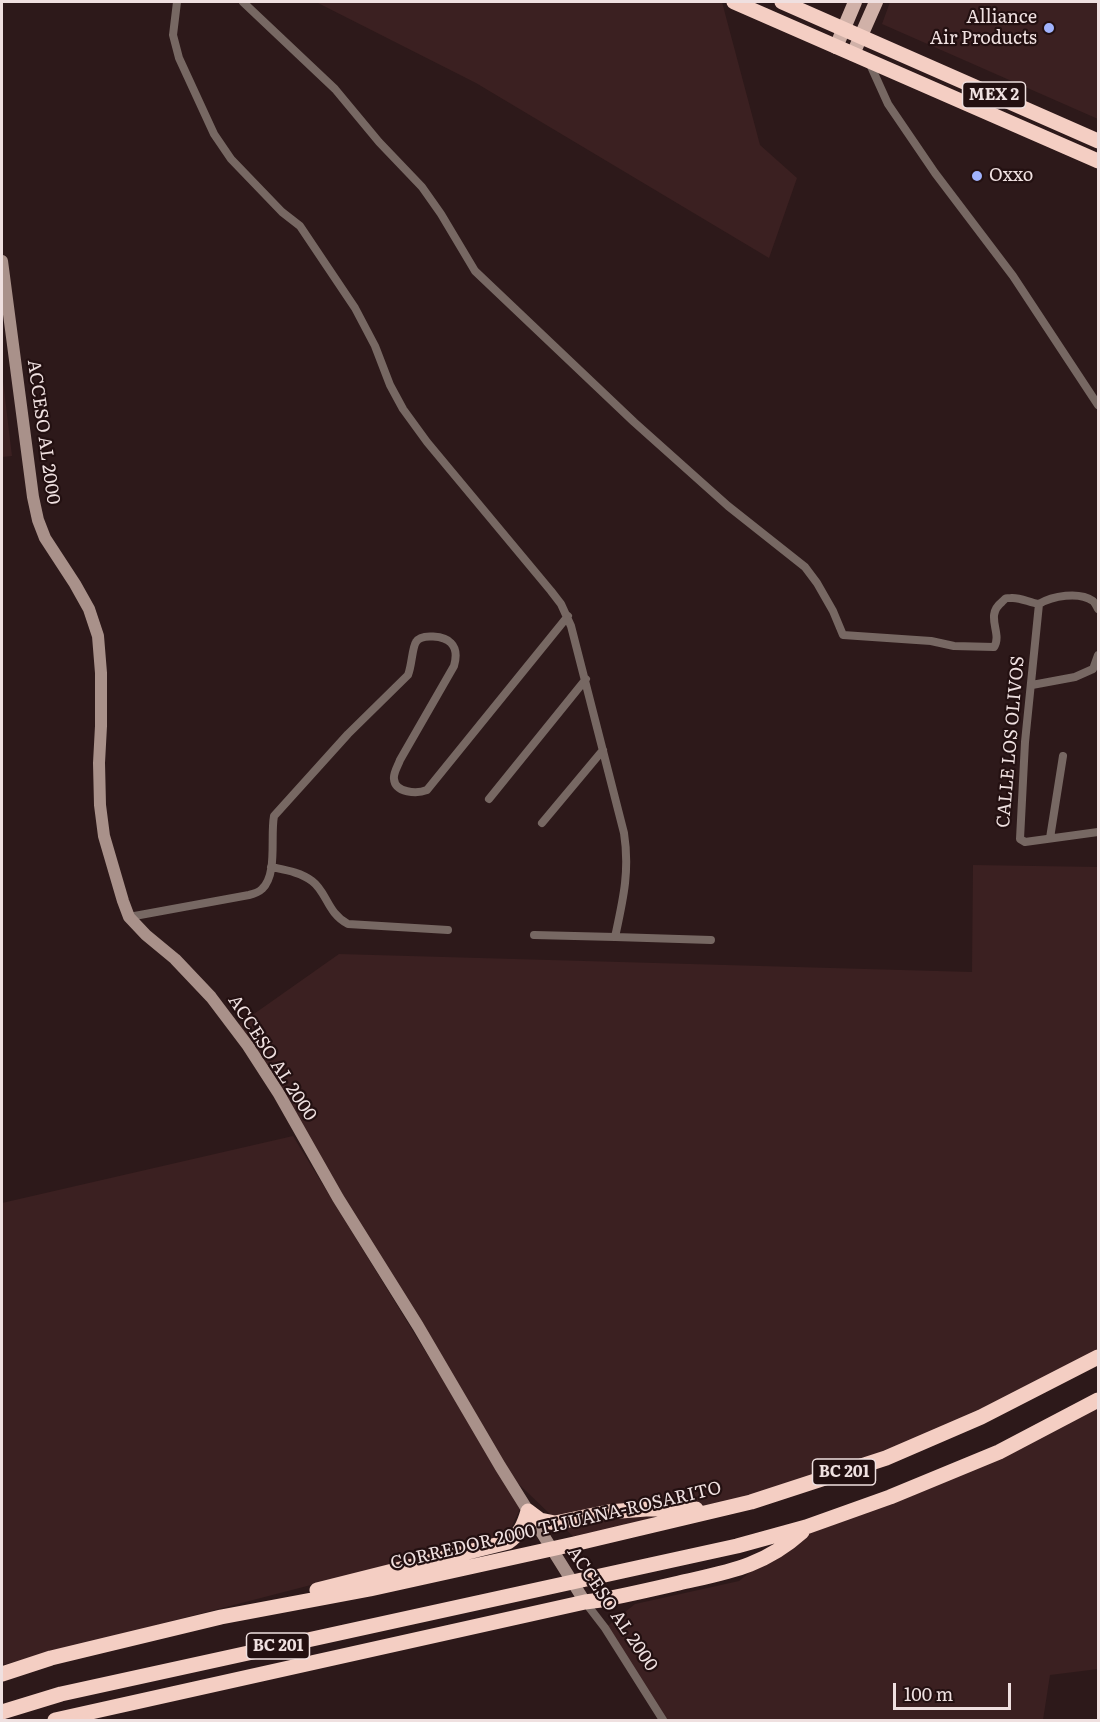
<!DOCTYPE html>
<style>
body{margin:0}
#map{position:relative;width:1100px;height:1722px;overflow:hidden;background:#2d191a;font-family:Literata,serif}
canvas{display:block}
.frame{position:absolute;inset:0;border:3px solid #efe0e0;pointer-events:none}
.scale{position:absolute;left:893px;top:1683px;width:118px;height:27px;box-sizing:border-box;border:3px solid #efe0e0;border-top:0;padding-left:8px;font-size:18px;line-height:21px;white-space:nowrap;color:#efe0e0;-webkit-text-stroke:4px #231011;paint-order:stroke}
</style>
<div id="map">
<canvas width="1100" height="1722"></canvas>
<div class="frame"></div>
<div class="scale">100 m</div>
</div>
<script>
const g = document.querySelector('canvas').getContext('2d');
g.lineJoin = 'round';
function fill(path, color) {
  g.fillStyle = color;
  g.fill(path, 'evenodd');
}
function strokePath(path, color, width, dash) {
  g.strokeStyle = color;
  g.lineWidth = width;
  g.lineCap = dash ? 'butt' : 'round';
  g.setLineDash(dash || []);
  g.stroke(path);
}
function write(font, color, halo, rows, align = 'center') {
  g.font = font + ' Literata,serif';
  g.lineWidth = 4.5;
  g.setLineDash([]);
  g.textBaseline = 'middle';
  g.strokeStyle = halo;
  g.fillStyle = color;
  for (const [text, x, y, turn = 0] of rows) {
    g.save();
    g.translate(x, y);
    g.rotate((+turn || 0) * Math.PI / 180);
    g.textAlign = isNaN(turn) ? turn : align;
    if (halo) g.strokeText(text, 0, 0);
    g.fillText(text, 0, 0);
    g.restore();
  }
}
fill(new Path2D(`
 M 316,2 L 722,2 L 760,145 L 797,178 L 769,258 L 476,83 Z
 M 890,2 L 1098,2 L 1098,119 L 882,24 Z
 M 2,373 L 12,456 L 2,457 Z
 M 973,865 L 1098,867 L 1098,1357 L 981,1417 L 751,1502 L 579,1542 L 500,1466 L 234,1028 L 339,954 L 972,972 Z
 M 293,1136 L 521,1507 L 508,1534 L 2,1665 L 2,1203 Z
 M 1098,1400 L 1098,1669 L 1050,1675 L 1043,1720 L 663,1720 L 605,1628 L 635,1604 L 739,1581 L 806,1527 L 999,1452 Z`), '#3b2021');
strokePath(new Path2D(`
 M 177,2 L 173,35 L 179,58 L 214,134 L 231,159 L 282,212 L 300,226 L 355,308 L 375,346 L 390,385 L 403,409 L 427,442 L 551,591 L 561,604 L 571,626 L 624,833 C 630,871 623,900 615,937 L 534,935
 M 243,2 L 335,89 L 379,142 L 422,187 L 441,214 L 475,271 L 634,422 L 728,506 L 805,567 L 817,583 L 833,611 L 843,635 L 931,641 L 954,646 L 994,647 C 1003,633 984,616 1002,602 C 1006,598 1005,598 1011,598 C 1020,597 1030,603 1039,604
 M 869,62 L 888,104 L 935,173 L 1013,276 L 1098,405
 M 1039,604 L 1025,742 L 1020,839 L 1025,842 L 1098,832
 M 1039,604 C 1052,596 1079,591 1093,601 C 1094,602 1097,607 1098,609
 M 1032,685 L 1075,677 L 1093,669 L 1098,655
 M 489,799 L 586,679
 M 542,823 L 603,750
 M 1050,838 L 1063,756
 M 271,867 C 285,870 300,872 312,881 C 327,892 327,913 348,924 L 448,930
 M 129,917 L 249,895 C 253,894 259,892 262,889 C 278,874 270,837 274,816 L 348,734 L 408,675 C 412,665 412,648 416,642 C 421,633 445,636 451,643 C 457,649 456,659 454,666 L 400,760 C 398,766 393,773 394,779 C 395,793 417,794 427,790 L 568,616
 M 615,937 L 711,940
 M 585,1602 L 605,1628 L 663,1720`), '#776863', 8);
strokePath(new Path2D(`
 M 2,261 L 33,497 L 38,520 L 45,538 L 75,584 L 89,609 L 98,636 L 101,673 L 101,726 L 99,763 L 100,805 L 104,836 L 123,901 L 129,917 L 146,935 L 175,959 L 211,997 L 248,1046 L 279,1094 L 338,1198 L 418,1326 L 500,1466 L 585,1602`), '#a9918a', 12);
strokePath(new Path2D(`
 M 836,47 L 855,2
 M 853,54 L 876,2`), '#d0b1a8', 14);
strokePath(new Path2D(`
 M 734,2 L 1098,161
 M 782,2 L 1098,141
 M 317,1590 L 508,1542 C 520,1534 524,1525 528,1511 L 540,1520 L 555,1523 L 608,1512 L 646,1509 L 696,1509
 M 2,1674 L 51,1658 L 221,1617 L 370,1589 L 574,1544 L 751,1502 L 886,1458 L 981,1417 L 1098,1357
 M 2,1712 L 61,1694 L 737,1546 L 806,1527 L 890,1497 L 999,1452 L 1098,1400
 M 55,1720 L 585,1602 L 601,1600 C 627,1595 653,1589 679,1583 C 727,1572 763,1567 802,1532`), '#f4cec3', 15);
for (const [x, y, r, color] of [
 [1049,28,6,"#a1b3fd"],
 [977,176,6,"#a1b3fd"]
]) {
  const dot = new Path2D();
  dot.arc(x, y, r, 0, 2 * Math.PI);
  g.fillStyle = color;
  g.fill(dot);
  strokePath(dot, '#231011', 2);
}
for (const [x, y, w] of [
 [994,95,63],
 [844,1472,63],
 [278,1646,63]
]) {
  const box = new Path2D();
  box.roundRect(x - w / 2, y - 13, w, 26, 4.5);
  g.fillStyle = '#231011';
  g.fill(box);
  strokePath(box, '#efe0e0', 1.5);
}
write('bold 16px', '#efe0e0', null, [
 ["MEX 2",994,95],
 ["BC 201",844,1472],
 ["BC 201",278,1646]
]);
write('18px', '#efe0e0', '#231011', [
 ["Alliance",1037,18],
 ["Air Products",1037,39],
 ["Oxxo",989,176,"left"]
], 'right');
write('18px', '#efe0e0', '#231011', [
 ["ACCESO AL 2000",43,432,82],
 ["CALLE LOS OLIVOS",1011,742,-85],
 ["ACCESO AL 2000",272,1058,57],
 ["CORREDOR 2000 TIJUANA-ROSARITO",556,1526,-13],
 ["ACCESO AL 2000",612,1609,56]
]);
</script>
